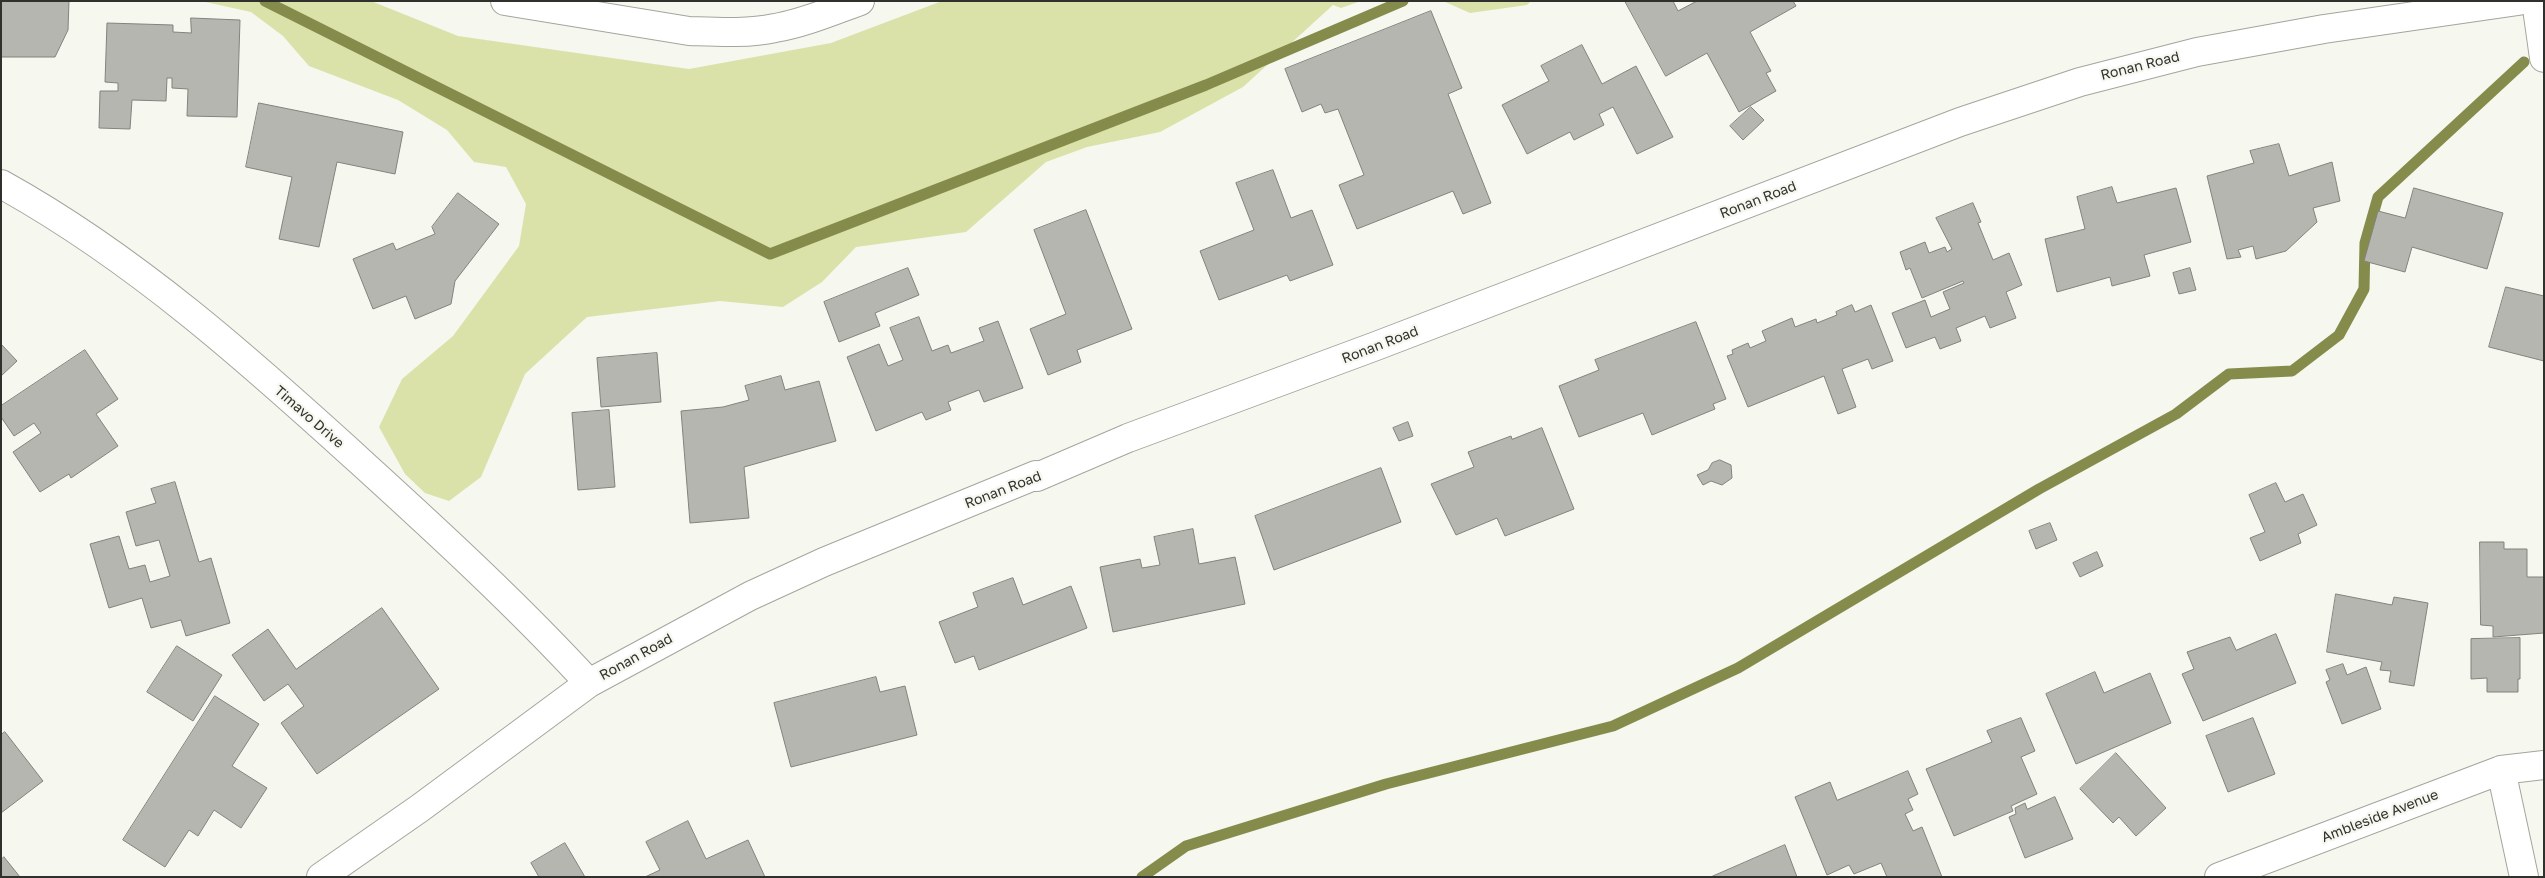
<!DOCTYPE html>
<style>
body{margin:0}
#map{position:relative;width:2545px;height:878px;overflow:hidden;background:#f6f7ef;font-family:"Golos Text",sans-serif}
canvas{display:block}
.frame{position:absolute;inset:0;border:2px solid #30302d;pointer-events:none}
</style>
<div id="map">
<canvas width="2545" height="878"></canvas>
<div class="frame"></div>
</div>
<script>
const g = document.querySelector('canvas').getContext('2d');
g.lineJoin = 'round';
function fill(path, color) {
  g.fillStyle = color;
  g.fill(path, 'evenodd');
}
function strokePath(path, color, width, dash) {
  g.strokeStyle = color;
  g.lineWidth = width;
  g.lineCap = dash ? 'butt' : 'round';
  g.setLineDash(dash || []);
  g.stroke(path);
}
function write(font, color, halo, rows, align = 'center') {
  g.font = font + ' "Golos Text",sans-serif';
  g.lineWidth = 4.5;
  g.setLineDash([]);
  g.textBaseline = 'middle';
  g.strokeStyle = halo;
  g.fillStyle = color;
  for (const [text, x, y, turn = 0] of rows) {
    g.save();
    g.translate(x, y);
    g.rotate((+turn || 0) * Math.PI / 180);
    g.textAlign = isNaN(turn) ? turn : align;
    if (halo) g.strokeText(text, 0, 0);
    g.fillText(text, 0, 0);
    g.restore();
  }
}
fill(new Path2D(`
 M 201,1 L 371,1 L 458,36 L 689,69 L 831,43 L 942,1 L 1361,1 L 1341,8 L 1333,5 L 1243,87 L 1160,132 L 1087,147 L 1046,162 L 966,232 L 856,247 L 822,282 L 783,307 L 720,301 L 587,317 L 525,374 L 481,477 L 449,501 L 425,493 L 405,474 L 379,427 L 402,379 L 453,336 L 519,246 L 526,204 L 506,167 L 474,162 L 447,130 L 398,100 L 309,66 L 283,36 L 251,12 Z
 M 1443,1 L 1531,1 L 1527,5 L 1470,13 Z`), '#dae2aa');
strokePath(new Path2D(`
 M 265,1 L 770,254 L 1206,85 L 1403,1
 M 1142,877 L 1186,846 L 1386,784 L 1613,726 L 1738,668 L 2039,489 L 2176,414 L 2229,374 L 2292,371 L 2339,335 L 2364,289 L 2365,243 L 2378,197 L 2524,62`), '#858c4b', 11);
const building = new Path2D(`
 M 1,1 L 69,1 L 68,30 L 55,57 L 1,57 Z
 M 1625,1 L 1673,1 L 1678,11 L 1697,1 L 1793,1 L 1796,6 L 1750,32 L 1771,71 L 1766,73 L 1776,91 L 1739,112 L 1707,53 L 1666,76 Z
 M 1431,11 L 1462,88 L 1448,94 L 1491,203 L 1463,214 L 1453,191 L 1357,229 L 1339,185 L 1364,175 L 1338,109 L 1325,113 L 1321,104 L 1302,112 L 1285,69 Z
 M 191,18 L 240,20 L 237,117 L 187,116 L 188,89 L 172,88 L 172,78 L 167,78 L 166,101 L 132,100 L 130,129 L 99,128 L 100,91 L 118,91 L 118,83 L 105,82 L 107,23 L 173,25 L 173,32 L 191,33 Z
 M 1582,45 L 1602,84 L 1636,66 L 1673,137 L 1637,154 L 1613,107 L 1599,114 L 1604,125 L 1574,140 L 1570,132 L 1527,154 L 1502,105 L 1549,81 L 1541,66 Z
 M 259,103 L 403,132 L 395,174 L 337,162 L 319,247 L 279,239 L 292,177 L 246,167 Z
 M 1751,107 L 1764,120 L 1743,140 L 1730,126 Z
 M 2279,144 L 2289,176 L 2332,162 L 2340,201 L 2313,208 L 2317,222 L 2286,251 L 2256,259 L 2253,246 L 2238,250 L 2241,257 L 2227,259 L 2207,176 L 2254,163 L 2250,151 Z
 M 1273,170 L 1291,218 L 1312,210 L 1333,265 L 1290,281 L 1287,275 L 1219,300 L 1200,251 L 1254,230 L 1236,183 Z
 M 2112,187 L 2117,203 L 2176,188 L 2191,242 L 2144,255 L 2150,276 L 2112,286 L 2110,277 L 2057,292 L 2045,239 L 2085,229 L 2077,197 Z
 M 2414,188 L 2503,213 L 2487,269 L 2412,247 L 2405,272 L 2364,261 L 2378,211 L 2405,218 Z
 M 458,193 L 499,224 L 455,281 L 451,304 L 415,319 L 406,296 L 373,309 L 353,259 L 393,243 L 396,250 L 435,234 L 432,227 Z
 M 1973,203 L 1981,222 L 1978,223 L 1993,260 L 2009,253 L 2022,285 L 2006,292 L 2016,318 L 1990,328 L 1985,316 L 1956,328 L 1961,341 L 1940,349 L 1935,337 L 1906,348 L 1892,313 L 1925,300 L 1931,317 L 1950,309 L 1943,292 L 1964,283 L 1963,281 L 1922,298 L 1910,268 L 1906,270 L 1900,252 L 1925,242 L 1929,253 L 1945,247 L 1947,252 L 1952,249 L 1936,218 Z
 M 1086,210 L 1132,329 L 1077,350 L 1081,362 L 1048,375 L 1030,329 L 1066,314 L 1034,230 Z
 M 908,268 L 919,295 L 875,313 L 880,326 L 839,342 L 824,302 Z
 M 2190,268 L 2196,290 L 2179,294 L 2173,273 Z
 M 2506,287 L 2544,296 L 2544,361 L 2489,347 Z
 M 1852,305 L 1855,312 L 1871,305 L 1893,361 L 1872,369 L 1868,359 L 1842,369 L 1856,407 L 1838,414 L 1824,376 L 1748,407 L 1727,356 L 1733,354 L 1732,350 L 1748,343 L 1750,348 L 1766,341 L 1762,331 L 1792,318 L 1795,327 L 1816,319 L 1817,323 L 1837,315 L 1836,312 Z
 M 919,317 L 932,351 L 948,345 L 951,353 L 984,341 L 979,328 L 998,321 L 1023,388 L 984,402 L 979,390 L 948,402 L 951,410 L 926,420 L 922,412 L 876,431 L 847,357 L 879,344 L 888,366 L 903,360 L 890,328 Z
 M 1696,322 L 1726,399 L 1713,404 L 1715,409 L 1652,435 L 1643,413 L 1579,437 L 1559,386 L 1599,370 L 1595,360 Z
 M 1,344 L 17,361 L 1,376 Z
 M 85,350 L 118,399 L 96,414 L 118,446 L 71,478 L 69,474 L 40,492 L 13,452 L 41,433 L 34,423 L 14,436 L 1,417 L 1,406 Z
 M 657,353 L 661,402 L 601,407 L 597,358 Z
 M 781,376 L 785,390 L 819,381 L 836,441 L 744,467 L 749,518 L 690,523 L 681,411 L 723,407 L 749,400 L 745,386 Z
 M 609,410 L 615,487 L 578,490 L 572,413 Z
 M 1408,422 L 1413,436 L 1399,441 L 1393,428 Z
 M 1542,428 L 1574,509 L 1505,536 L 1497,518 L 1456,535 L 1431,484 L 1474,467 L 1468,452 L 1511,436 L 1512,439 Z
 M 1720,460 L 1731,465 L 1732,478 L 1722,485 L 1711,481 L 1703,485 L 1697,475 L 1708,470 L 1712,463 Z
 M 1381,468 L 1401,522 L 1274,570 L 1255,516 Z
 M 175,482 L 199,562 L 211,558 L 230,623 L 186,636 L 181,620 L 151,628 L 142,598 L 109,608 L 90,544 L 119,536 L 129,569 L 145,565 L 150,582 L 170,576 L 159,540 L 136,546 L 126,512 L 156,503 L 151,489 Z
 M 2276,483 L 2285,502 L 2303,494 L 2317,525 L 2298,534 L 2301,543 L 2260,561 L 2250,538 L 2265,532 L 2249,495 Z
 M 2050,523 L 2057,540 L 2036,549 L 2029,531 Z
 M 1193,529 L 1199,564 L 1235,557 L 1245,604 L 1113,632 L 1100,567 L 1140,559 L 1142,568 L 1160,565 L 1154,537 Z
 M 2480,542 L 2504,542 L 2504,549 L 2527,549 L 2527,577 L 2544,577 L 2544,633 L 2493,637 L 2493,626 L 2481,625 Z
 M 2097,552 L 2103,566 L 2080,577 L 2073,563 Z
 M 1013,578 L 1023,605 L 1071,586 L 1087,628 L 979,670 L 974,656 L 955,663 L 939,622 L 978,607 L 973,593 Z
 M 2336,594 L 2392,605 L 2394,597 L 2428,603 L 2414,686 L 2389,682 L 2391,671 L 2380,670 L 2382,662 L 2327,652 Z
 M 382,608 L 439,689 L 317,774 L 281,723 L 304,706 L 288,684 L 264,701 L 232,655 L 268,629 L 296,669 Z
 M 2276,634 L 2296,683 L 2203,721 L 2182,674 L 2194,669 L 2187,652 L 2230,637 L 2236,650 Z
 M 2520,638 L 2520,679 L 2518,679 L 2518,692 L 2487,692 L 2487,678 L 2471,679 L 2471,639 Z
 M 177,646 L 222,675 L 193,721 L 147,692 Z
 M 2343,664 L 2347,675 L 2366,667 L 2381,709 L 2342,724 L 2326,682 L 2330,680 L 2326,670 Z
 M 2095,672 L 2104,693 L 2150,673 L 2171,723 L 2076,764 L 2046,694 Z
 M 876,677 L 880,692 L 905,686 L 917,735 L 791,767 L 774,703 Z
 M 215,696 L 259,724 L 232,766 L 267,788 L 241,828 L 214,810 L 198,836 L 189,830 L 165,867 L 123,840 Z
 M 2021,718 L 2035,751 L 2021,757 L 2037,794 L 2011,806 L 2013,811 L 1954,836 L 1926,769 L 1992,742 L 1987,731 Z
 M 2253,718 L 2275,774 L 2228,792 L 2206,736 Z
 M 5,732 L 43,781 L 1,813 L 1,735 Z
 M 2116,753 L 2166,808 L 2136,836 L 2119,817 L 2113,823 L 2080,789 Z
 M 1908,771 L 1918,794 L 1908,799 L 1913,810 L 1905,814 L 1913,831 L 1922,827 L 1942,877 L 1887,877 L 1881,863 L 1854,874 L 1849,865 L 1827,875 L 1795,797 L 1830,782 L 1837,800 Z
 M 2055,797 L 2073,839 L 2025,858 L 2009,817 L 2016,814 L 2015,808 L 2025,803 L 2027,809 Z
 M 688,821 L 706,859 L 748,840 L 765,877 L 645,877 L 660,870 L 646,842 Z
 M 565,843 L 585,877 L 539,877 L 531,863 Z
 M 1785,845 L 1797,877 L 1711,877 Z
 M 4,857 L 20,877 L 1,877 L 1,860 Z`);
fill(building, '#b5b6af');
strokePath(building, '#82837c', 1);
const minor = new Path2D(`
 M 505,1 L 689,31 C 717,32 747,34 775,28 C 804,23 832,11 860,1
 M 2536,1 L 2544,58
 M 1,184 C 135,258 251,362 363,464 C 441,535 518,606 589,683
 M 2501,770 L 2524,877
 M 321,877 L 420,808 L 589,683 L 750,596 L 824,562 L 1036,475 L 1037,477 L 1128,438 L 1376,346 L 1960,122 L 2080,82 L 2197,52 L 2324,29 L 2518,1
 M 2219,877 L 2501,770 L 2544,765`);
strokePath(minor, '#a4a59d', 30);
strokePath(minor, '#fff', 28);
write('14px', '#30302d', '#f6f7ef', [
 ["Ronan Road",2140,66,-14],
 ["Ronan Road",1758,200,-21],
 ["Ronan Road",1380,345,-21],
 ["Timavo Drive",309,417,41],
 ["Ronan Road",1003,490,-21],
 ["Ronan Road",636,657,-29],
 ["Ambleside Avenue",2380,816,-21]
]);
</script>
